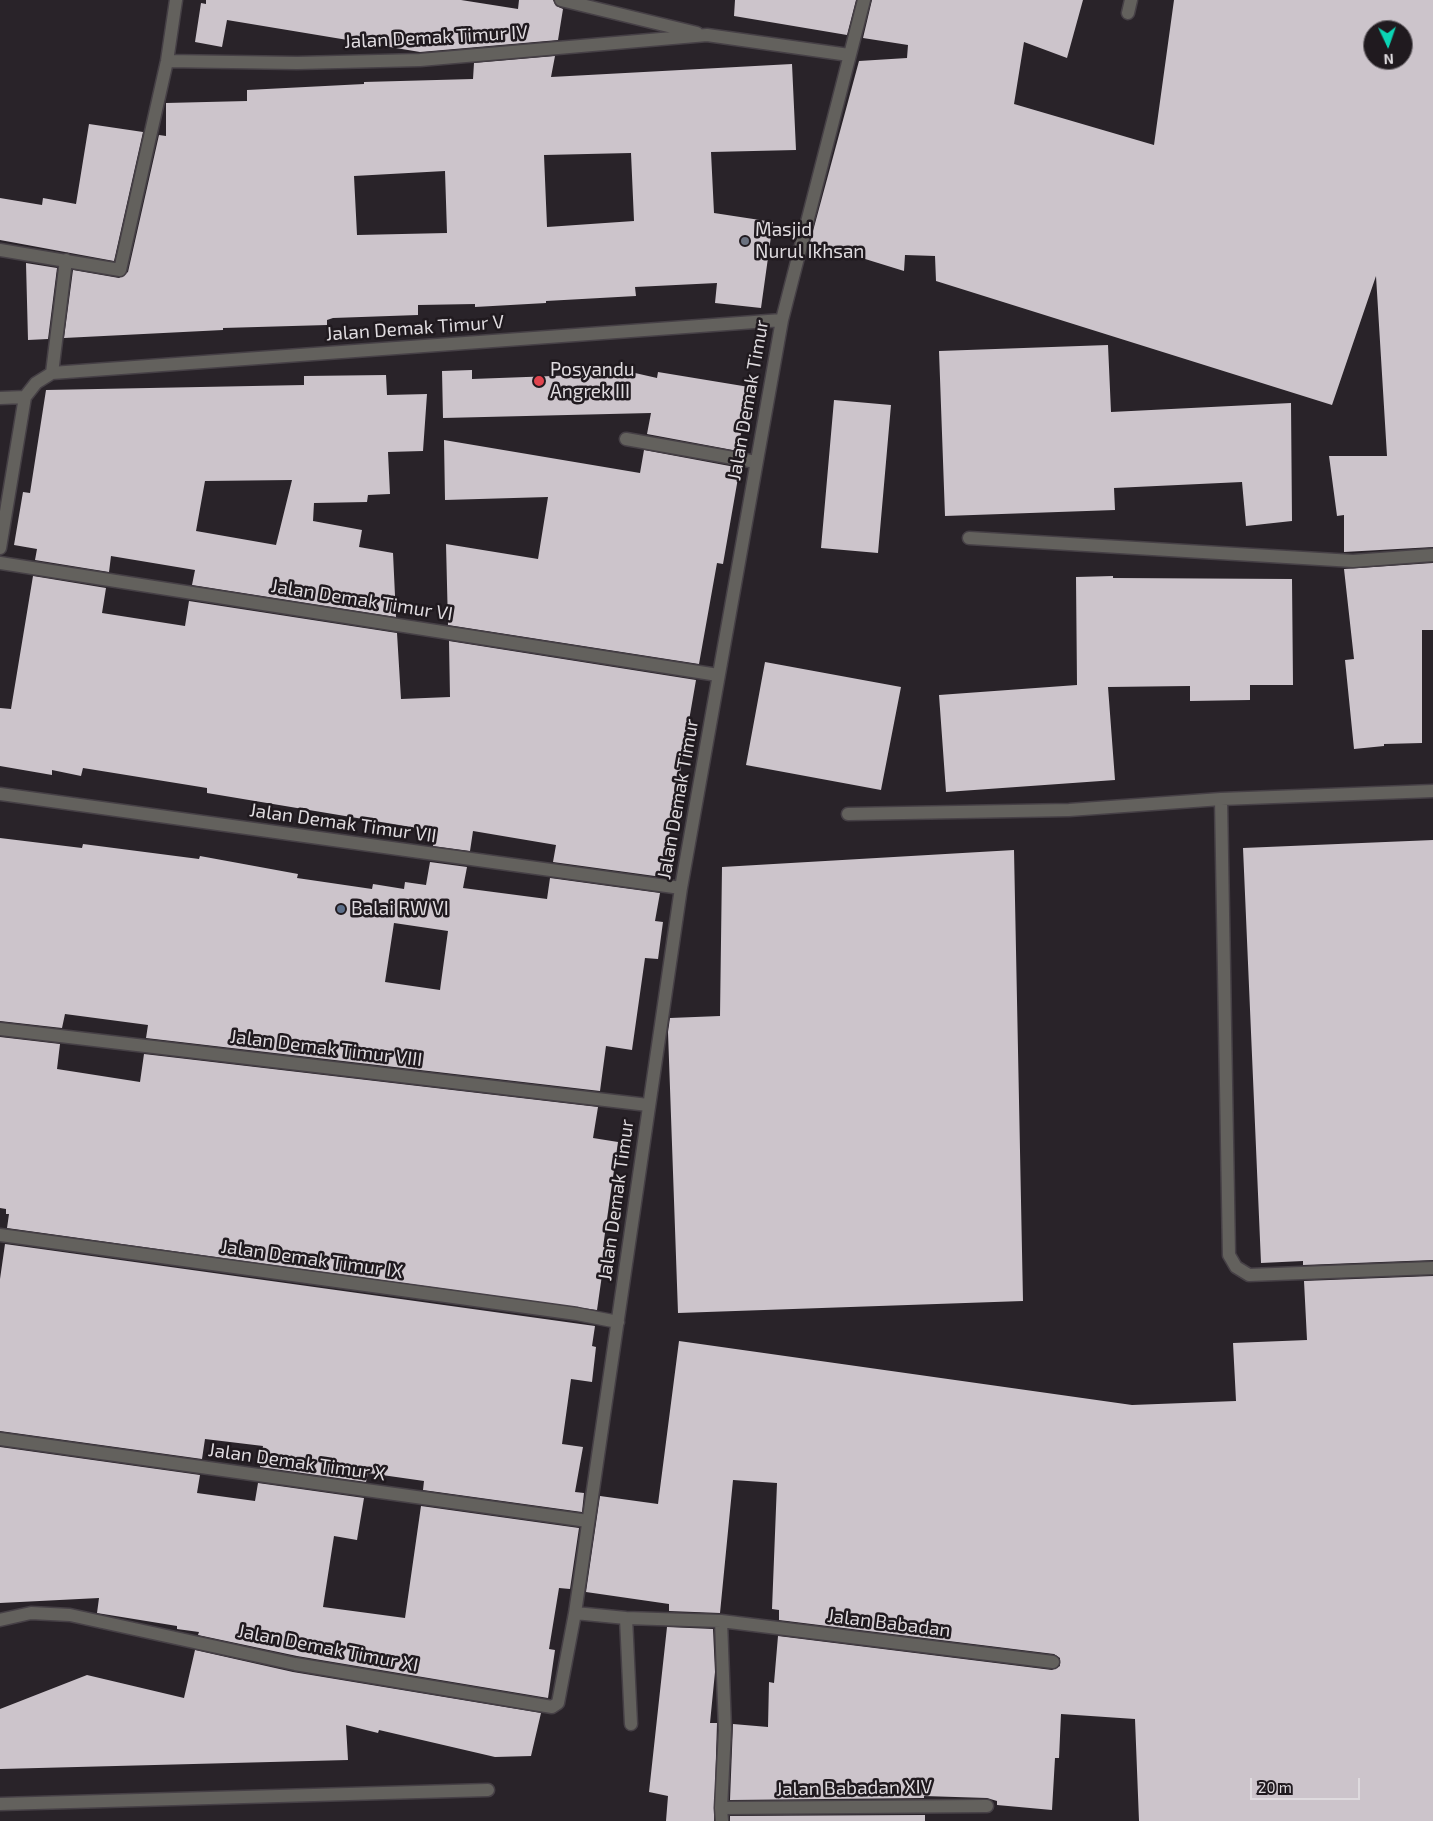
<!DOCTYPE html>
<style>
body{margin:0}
#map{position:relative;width:1433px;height:1821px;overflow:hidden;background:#292329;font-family:"Exo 2",sans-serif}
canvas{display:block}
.north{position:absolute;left:1363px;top:20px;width:50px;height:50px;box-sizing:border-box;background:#201a1f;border:1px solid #6c676c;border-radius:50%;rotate:177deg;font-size:14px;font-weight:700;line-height:20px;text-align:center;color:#dfdbdf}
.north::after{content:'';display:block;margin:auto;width:18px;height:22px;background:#0bd5b5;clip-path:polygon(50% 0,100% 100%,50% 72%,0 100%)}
.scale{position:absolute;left:1250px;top:1778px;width:110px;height:22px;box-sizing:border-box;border:2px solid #dfdbdf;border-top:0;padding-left:6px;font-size:15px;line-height:18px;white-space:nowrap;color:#dfdbdf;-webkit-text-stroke:4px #201a1f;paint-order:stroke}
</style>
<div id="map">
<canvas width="1433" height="1821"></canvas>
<div class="north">N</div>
<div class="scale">20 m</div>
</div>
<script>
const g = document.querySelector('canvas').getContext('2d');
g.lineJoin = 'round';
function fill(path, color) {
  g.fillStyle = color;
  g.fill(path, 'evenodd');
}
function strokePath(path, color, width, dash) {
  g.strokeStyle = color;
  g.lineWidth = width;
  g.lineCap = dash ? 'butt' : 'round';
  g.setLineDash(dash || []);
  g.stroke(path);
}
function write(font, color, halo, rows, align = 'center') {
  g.font = font + ' "Exo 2",sans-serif';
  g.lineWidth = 5;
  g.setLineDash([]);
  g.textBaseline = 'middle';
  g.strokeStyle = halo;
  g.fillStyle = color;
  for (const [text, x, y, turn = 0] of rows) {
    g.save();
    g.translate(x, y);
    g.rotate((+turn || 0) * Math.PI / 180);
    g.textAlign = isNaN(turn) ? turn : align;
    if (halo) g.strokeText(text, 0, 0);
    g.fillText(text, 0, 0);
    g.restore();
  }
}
fill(new Path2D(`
 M 206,0 L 461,0 L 518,9 L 519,0 L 553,0 L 556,6 L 563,9 L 558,40 L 420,52 L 227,20 L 222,47 L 195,42 L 201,3 L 206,4 Z
 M 735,0 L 856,0 L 847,35 L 734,16 Z
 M 872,0 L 1083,0 L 1067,58 L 1024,42 L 1014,104 L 1154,145 L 1174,0 L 1433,0 L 1433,547 L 1344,552 L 1344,515 L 1337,516 L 1329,456 L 1387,456 L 1376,276 L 1332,405 L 936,281 L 935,256 L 905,255 L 904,271 L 810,242 L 859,61 L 907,58 L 908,45 L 863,38 ZM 1373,30 L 1403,30 L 1403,60 L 1373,60 Z
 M 555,56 L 551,77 L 792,64 L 796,150 L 711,152 L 714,213 L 773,222 L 761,308 L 715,303 L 717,283 L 635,287 L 636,296 L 546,301 L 546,303 L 475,307 L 475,304 L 418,305 L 418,315 L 333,318 L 327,320 L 327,325 L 223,328 L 223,330 L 64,338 L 73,270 L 119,278 L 128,272 L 159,135 L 166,136 L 166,103 L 247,101 L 247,90 L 364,84 L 364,82 L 473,79 L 474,63 ZM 631,153 L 634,221 L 547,227 L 544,155 ZM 445,171 L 447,233 L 357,235 L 354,176 Z
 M 89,124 L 143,132 L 114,261 L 0,240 L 0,198 L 42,205 L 43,198 L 76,204 Z
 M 26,263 L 57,268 L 48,339 L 28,340 Z
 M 1108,345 L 1111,412 L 1291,403 L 1292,521 L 1246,526 L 1242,482 L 1114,488 L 1115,510 L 945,516 L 939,351 Z
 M 472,370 L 472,379 L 635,373 L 657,378 L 658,372 L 749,387 L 738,451 L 647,434 L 651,413 L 443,418 L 442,371 Z
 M 386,375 L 387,395 L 427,394 L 423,451 L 388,452 L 390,494 L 368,495 L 367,502 L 314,503 L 313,521 L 362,530 L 359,547 L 393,553 L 396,617 L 192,585 L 195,570 L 111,556 L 109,572 L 35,560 L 37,549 L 14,545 L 23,492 L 30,493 L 46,390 L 304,385 L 304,376 ZM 292,480 L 276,545 L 196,531 L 205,481 Z
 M 834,400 L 891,405 L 878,553 L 821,548 Z
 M 444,440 L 640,473 L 644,450 L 735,467 L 733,477 L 738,478 L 723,564 L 717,563 L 699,664 L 448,625 L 446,544 L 538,559 L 548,497 L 445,500 Z
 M 1433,563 L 1433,630 L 1422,630 L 1422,743 L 1384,744 L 1384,746 L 1354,749 L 1345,660 L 1354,659 L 1344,569 Z
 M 33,576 L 106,588 L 102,613 L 185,626 L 189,601 L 397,633 L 401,699 L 450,697 L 449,641 L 696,680 L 662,877 L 553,862 L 556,845 L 473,831 L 470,851 L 433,846 L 435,831 L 207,793 L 207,788 L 83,768 L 81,776 L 52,770 L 52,775 L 0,766 L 0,708 L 11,709 Z
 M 1113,576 L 1113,578 L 1292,579 L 1293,685 L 1250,685 L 1250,700 L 1190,701 L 1190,686 L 1108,687 L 1115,780 L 946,792 L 939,695 L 1077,685 L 1076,577 Z
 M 765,662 L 901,687 L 881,790 L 746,765 Z
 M 0,838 L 82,848 L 83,844 L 199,859 L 200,856 L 298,874 L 297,878 L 372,889 L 373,884 L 404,889 L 405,882 L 426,885 L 430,862 L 467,867 L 463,888 L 547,899 L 550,878 L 660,893 L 655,921 L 663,922 L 658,959 L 645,958 L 632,1050 L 606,1046 L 600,1091 L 146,1038 L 148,1025 L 65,1014 L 62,1028 L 0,1021 ZM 394,923 L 448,931 L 440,990 L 385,982 Z
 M 1433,840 L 1433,1260 L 1303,1265 L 1303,1261 L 1261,1263 L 1243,848 Z
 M 1014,850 L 1023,1301 L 678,1313 L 668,1032 L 670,1018 L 720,1016 L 722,867 Z
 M 0,1037 L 60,1044 L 57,1069 L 140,1082 L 144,1054 L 598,1107 L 593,1138 L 618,1142 L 603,1247 L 606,1247 L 597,1310 L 7,1228 L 9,1214 L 6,1214 L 6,1209 L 0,1208 Z
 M 5,1244 L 595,1326 L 592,1346 L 596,1347 L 592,1382 L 571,1379 L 562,1444 L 583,1447 L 575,1492 L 584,1493 L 582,1512 L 423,1490 L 424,1481 L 368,1473 L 366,1482 L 260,1467 L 263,1446 L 205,1439 L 202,1459 L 0,1431 L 0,1279 Z
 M 1433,1276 L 1433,1821 L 1139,1821 L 1135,1719 L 1061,1714 L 1059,1758 L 1055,1758 L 1052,1810 L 997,1805 L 997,1801 L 987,1798 L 924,1796 L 924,1798 L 730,1800 L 733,1724 L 768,1727 L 769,1682 L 774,1683 L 778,1636 L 1052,1670 L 1060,1666 L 1060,1658 L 1054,1654 L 779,1620 L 779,1610 L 772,1609 L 777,1483 L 733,1480 L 720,1613 L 669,1611 L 669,1604 L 586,1592 L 600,1496 L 658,1504 L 679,1341 L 1132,1405 L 1236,1401 L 1233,1343 L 1307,1340 L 1304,1281 Z
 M 0,1447 L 200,1475 L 197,1493 L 255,1501 L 258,1483 L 364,1498 L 357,1540 L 334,1536 L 323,1607 L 405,1618 L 421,1506 L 579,1528 L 570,1589 L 559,1588 L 549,1649 L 555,1650 L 548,1698 L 297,1656 L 198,1635 L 199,1632 L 177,1629 L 177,1626 L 97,1613 L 99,1598 L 0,1603 Z
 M 667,1627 L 713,1629 L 715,1672 L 710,1723 L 717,1723 L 714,1821 L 666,1821 L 668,1796 L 649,1792 Z
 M 195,1650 L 293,1672 L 541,1713 L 531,1756 L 495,1757 L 379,1730 L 378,1733 L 346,1725 L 348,1760 L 0,1769 L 0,1709 L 87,1675 L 184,1698 Z
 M 925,1815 L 925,1821 L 730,1821 L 730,1816 Z`), '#ccc4cb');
const lane = new Path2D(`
 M 1128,13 L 1131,0
 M 626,439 L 756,462
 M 969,538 L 1353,561 L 1433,555
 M 1221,799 L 1229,1255 L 1236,1267 L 1249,1275 L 1433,1268
 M 848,814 L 1069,810 L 1221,799 L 1433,791`);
const street = new Path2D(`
 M 561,0 L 697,33
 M 167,61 L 297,63 L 420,60 L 707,35 L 849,55
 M 0,250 L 120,270 L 167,61 L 176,0
 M 52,373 L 66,260
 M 0,398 L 25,397
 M 0,548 L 25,397 L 36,383 L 52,373 L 782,320
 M 0,563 L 718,675
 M 0,794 L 681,888
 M 0,1029 L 648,1105
 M 0,1235 L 577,1314 L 618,1322
 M 0,1439 L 588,1521
 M 575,1613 L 626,1618 L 721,1621 L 1053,1662
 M 626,1618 L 631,1724
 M 0,1620 L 31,1613 L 70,1615 L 295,1664 L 552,1707 L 558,1703 L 575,1613 L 681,888 L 782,320 L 864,0
 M 721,1621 L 725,1730 L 721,1808 L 722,1821
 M 0,1804 L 488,1790
 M 721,1808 L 987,1806`);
strokePath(lane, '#464046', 15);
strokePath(street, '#464046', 15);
strokePath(lane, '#63615d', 12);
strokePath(street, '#63615d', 12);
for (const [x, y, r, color] of [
 [745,241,5,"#6b7280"],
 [539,381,6,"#e0444e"],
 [341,909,5,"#5c6f8a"]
]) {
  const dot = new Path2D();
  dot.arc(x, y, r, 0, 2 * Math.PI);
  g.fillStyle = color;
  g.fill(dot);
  strokePath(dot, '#201a1f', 2);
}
write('19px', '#dfdbdf', '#201a1f', [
 ["Jalan Demak Timur IV",436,37,-3],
 ["Jalan Demak Timur V",415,328,-4],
 ["Jalan Demak Timur",748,400,-80],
 ["Jalan Demak Timur VI",362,600,9],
 ["Jalan Demak Timur",678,799,-80],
 ["Jalan Demak Timur VII",343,823,8],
 ["Jalan Demak Timur VIII",326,1048,7],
 ["Jalan Demak Timur",616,1200,-82],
 ["Jalan Demak Timur IX",312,1259,8],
 ["Jalan Demak Timur X",297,1462,8],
 ["Jalan Babadan",889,1623,7],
 ["Jalan Demak Timur XI",328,1648,11],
 ["Jalan Babadan XIV",854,1788,-1]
]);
write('19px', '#dfdbdf', '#201a1f', [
 ["Masjid",755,230],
 ["Nurul Ikhsan",755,252],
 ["Posyandu",550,370],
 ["Angrek III",550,392],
 ["Balai RW VI",351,909]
], 'left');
</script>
